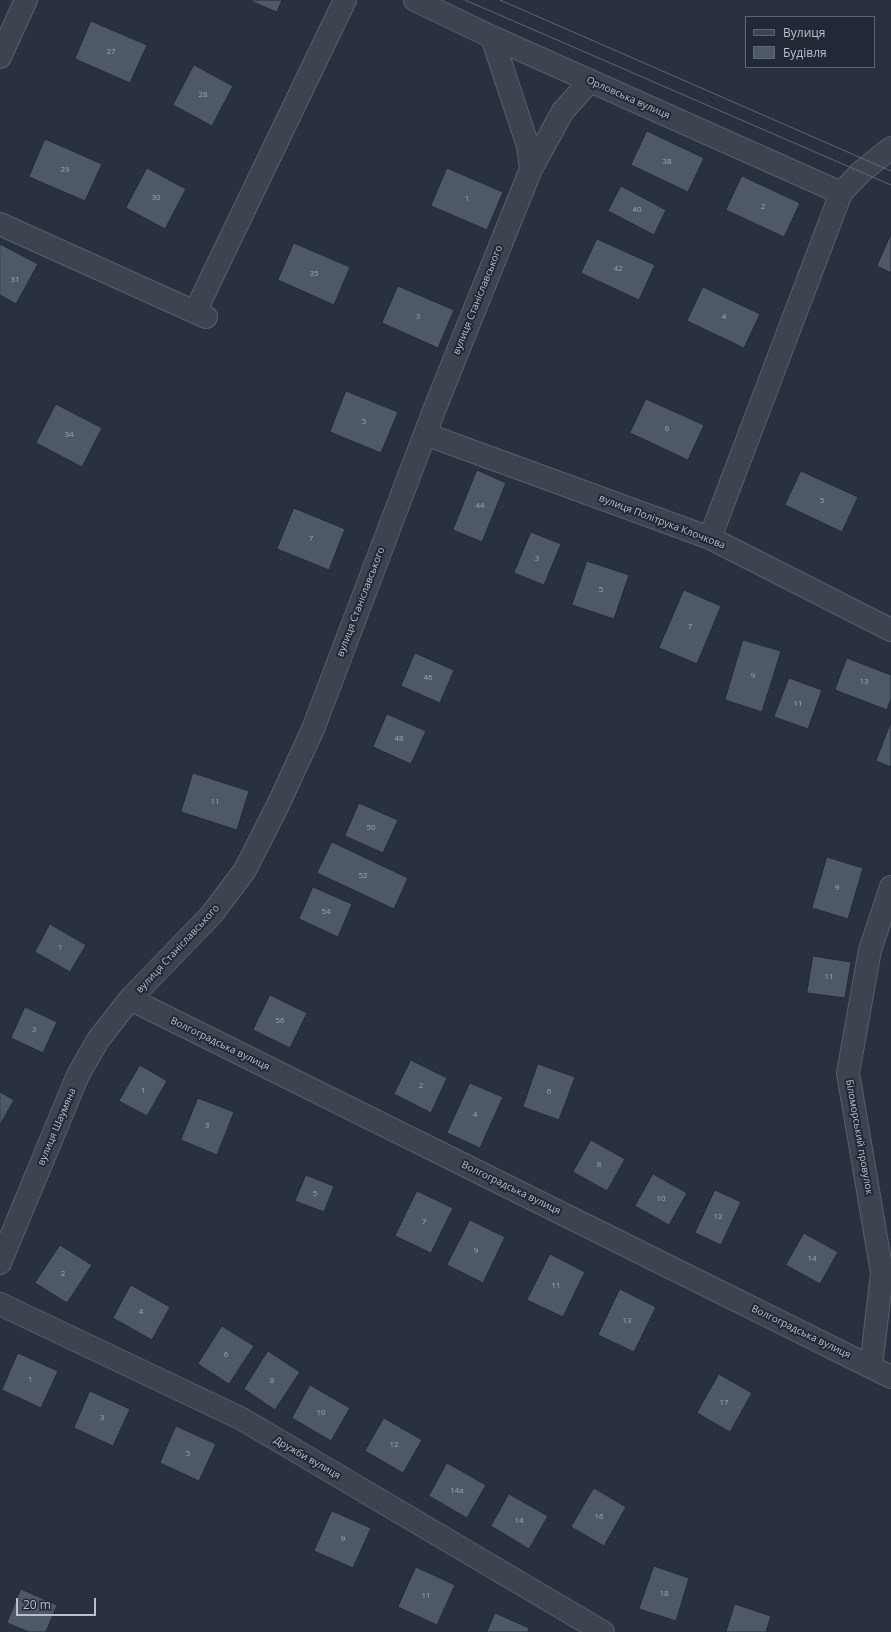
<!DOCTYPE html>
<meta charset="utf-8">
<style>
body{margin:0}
#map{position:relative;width:891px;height:1632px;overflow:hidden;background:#293140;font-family:"Open Sans",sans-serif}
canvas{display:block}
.legend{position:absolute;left:745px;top:16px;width:130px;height:52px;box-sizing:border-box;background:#222936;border:1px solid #5f6571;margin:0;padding:5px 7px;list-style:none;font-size:12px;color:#babfca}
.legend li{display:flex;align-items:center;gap:8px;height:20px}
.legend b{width:20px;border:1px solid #5f6571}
.scale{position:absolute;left:16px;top:1598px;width:80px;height:18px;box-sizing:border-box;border:2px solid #babfca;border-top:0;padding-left:5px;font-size:12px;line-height:14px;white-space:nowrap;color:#babfca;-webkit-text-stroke:3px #222936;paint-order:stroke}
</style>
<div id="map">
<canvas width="891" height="1632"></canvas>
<ul class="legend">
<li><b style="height:5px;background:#3d4450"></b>Вулиця</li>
<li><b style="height:11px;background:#4f5869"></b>Будівля</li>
</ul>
<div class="scale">20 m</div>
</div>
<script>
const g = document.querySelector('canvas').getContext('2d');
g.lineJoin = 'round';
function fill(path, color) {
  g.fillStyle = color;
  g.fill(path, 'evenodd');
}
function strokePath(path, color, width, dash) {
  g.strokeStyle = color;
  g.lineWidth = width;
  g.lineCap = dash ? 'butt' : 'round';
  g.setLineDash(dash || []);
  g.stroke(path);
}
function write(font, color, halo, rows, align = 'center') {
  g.font = font + ' "Open Sans",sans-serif';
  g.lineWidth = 4;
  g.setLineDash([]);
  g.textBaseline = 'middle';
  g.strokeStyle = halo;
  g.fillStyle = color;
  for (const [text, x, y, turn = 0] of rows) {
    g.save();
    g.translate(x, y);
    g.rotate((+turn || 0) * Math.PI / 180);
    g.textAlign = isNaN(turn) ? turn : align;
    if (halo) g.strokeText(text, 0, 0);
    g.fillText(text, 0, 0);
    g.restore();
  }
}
const building = new Path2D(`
 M 249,0 L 282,0 L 277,12 Z
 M 91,21 L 147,45 L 130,83 L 75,59 Z
 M 194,65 L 233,86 L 212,126 L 173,105 Z
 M 647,131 L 704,158 L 688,192 L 631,165 Z
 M 45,139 L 102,164 L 85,201 L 29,177 Z
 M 147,168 L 186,189 L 165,229 L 126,208 Z
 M 447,168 L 503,192 L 487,230 L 431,206 Z
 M 742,176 L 800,203 L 784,237 L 726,210 Z
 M 621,186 L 666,210 L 654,235 L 608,211 Z
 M 891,234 L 891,273 L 877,266 Z
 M 597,239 L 655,265 L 639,300 L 581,273 Z
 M 294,243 L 350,267 L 334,305 L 278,280 Z
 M 0,244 L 38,264 L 16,304 L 0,295 Z
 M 398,286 L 454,310 L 438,348 L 382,323 Z
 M 703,287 L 760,314 L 744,348 L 687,321 Z
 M 346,391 L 398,412 L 381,453 L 330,432 Z
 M 646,399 L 704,425 L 688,460 L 630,433 Z
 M 56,404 L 102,428 L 82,467 L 36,443 Z
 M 477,470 L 506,483 L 482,542 L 453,530 Z
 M 801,471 L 858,497 L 842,532 L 785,505 Z
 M 294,508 L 345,529 L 329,570 L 277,549 Z
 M 531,532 L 561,544 L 544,585 L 514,573 Z
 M 587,561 L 629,575 L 614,619 L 572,605 Z
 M 684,590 L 721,606 L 697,664 L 659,648 Z
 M 743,640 L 781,651 L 762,712 L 725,700 Z
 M 415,653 L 454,670 L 440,703 L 401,686 Z
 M 847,658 L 891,675 L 891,699 L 887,710 L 835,690 Z
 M 789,678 L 822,690 L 808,729 L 774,717 Z
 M 387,714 L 426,731 L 411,764 L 373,747 Z
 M 891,722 L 891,767 L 876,761 Z
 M 193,773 L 249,791 L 237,830 L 181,812 Z
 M 359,803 L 398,820 L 383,853 L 345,836 Z
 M 332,842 L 408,878 L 394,909 L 317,873 Z
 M 827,857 L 863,868 L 848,919 L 812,908 Z
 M 313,887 L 352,904 L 338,937 L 299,919 Z
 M 50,924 L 86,945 L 70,972 L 35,952 Z
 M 813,956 L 851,962 L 845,998 L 807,993 Z
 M 270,995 L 307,1013 L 290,1048 L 253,1030 Z
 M 25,1007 L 57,1022 L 43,1053 L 11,1038 Z
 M 411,1060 L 447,1078 L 431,1113 L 394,1094 Z
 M 538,1064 L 575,1077 L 559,1120 L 523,1107 Z
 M 140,1065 L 167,1081 L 147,1116 L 119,1101 Z
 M 470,1083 L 503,1097 L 480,1148 L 447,1133 Z
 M 0,1092 L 14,1100 L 0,1125 Z
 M 198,1098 L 234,1112 L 217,1155 L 181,1140 Z
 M 591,1140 L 625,1159 L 607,1191 L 573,1172 Z
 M 653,1174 L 687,1193 L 669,1225 L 635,1206 Z
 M 306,1175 L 334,1186 L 324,1212 L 295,1201 Z
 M 715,1190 L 741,1202 L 721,1245 L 695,1233 Z
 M 417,1191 L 453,1208 L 431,1253 L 395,1236 Z
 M 470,1220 L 505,1237 L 483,1283 L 447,1265 Z
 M 804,1233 L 838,1252 L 820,1284 L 786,1265 Z
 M 60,1245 L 92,1265 L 67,1303 L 35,1283 Z
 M 550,1254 L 585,1272 L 563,1317 L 527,1300 Z
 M 131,1285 L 170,1307 L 152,1340 L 113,1318 Z
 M 620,1289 L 656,1307 L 634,1352 L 598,1335 Z
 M 222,1326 L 254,1346 L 229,1384 L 198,1364 Z
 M 268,1351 L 300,1372 L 275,1410 L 244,1389 Z
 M 18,1353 L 58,1371 L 41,1408 L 2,1390 Z
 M 719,1374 L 752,1393 L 730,1432 L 697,1413 Z
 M 310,1385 L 350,1408 L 331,1441 L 292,1418 Z
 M 90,1391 L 130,1409 L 113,1446 L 74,1428 Z
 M 384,1418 L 422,1440 L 403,1473 L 365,1451 Z
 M 176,1426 L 216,1444 L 199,1481 L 160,1463 Z
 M 447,1463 L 486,1485 L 467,1518 L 429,1496 Z
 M 594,1488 L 626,1507 L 604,1546 L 571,1527 Z
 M 509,1494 L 548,1516 L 529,1549 L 491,1526 Z
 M 332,1511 L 371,1528 L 353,1568 L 314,1551 Z
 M 654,1566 L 689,1578 L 676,1621 L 639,1609 Z
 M 416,1567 L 455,1585 L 437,1625 L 398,1607 Z
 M 21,1589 L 57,1605 L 46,1632 L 29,1632 L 7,1623 Z
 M 735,1604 L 771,1616 L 766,1632 L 726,1632 Z
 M 495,1613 L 529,1628 L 528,1632 L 487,1632 Z`);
fill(building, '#4f5869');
strokePath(building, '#242b37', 1);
const street = new Path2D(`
 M 415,0 L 492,37 L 841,193
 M 492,37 L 528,146 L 531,169
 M 0,57 L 26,0
 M 0,224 L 206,317
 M 195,312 L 345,0
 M 425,434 L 710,538 L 891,630
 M 710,538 L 841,193 L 861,172 L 891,148
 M 130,999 L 891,1377
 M 0,1263 L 78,1075 L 98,1040 L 130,999 L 212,914 L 245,870 L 278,805 L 313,729 L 433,413 L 531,169 L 563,111 L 590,81
 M 0,1304 L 242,1419 L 603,1632
 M 871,1367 L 882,1273 L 848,1073 L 870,950 L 891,887`);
strokePath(street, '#585f6a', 24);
strokePath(street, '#3d4450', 22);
strokePath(new Path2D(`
 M 465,0 L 891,185
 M 500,0 L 891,171`), '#5f6877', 1);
write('8px', '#9fa5b2', null, [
 ["27",111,52],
 ["28",203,95],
 ["38",667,162],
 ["29",65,170],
 ["30",156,198],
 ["1",467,199],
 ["2",763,207],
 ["40",637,210],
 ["42",618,269],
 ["35",314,274],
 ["31",15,280],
 ["3",418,317],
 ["4",724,317],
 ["5",364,422],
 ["6",667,429],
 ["34",69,435],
 ["5",822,501],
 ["44",480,506],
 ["7",311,539],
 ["3",537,559],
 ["5",601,590],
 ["7",690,627],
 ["9",753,676],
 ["46",428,678],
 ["13",864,682],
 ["11",798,704],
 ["48",399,739],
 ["11",215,802],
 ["50",371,828],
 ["52",363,876],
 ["9",837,888],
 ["54",326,912],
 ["1",60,948],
 ["11",829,977],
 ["56",280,1021],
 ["3",34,1030],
 ["2",421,1086],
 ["1",143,1091],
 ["6",549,1092],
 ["4",475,1115],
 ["3",207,1126],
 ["8",599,1165],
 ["5",315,1194],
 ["10",661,1199],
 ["12",718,1217],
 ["7",424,1222],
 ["9",476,1251],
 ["14",812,1259],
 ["2",63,1274],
 ["11",556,1286],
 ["4",141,1312],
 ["13",627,1321],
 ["6",226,1355],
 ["1",30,1380],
 ["8",272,1381],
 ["17",724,1403],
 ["10",321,1413],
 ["3",102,1418],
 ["12",394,1445],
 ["5",188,1454],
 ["14а",457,1491],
 ["16",599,1517],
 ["14",519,1521],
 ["9",343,1539],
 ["18",664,1594],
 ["11",426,1596]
]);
write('10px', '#babfca', '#222936', [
 ["Орловська вулиця",628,98,24],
 ["вулиця Станіславського",478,300,-68],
 ["вулиця Політрука Клочкова",662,522,21],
 ["вулиця Станіславського",361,602,-69],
 ["вулиця Станіславського",178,949,-47],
 ["Волгоградська вулиця",220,1044,26],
 ["вулиця Шаумяна",57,1127,-67],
 ["Біломорський провулок",859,1137,80],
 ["Волгоградська вулиця",511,1188,26],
 ["Волгоградська вулиця",801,1332,26],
 ["Дружби вулиця",307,1458,30]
]);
</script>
